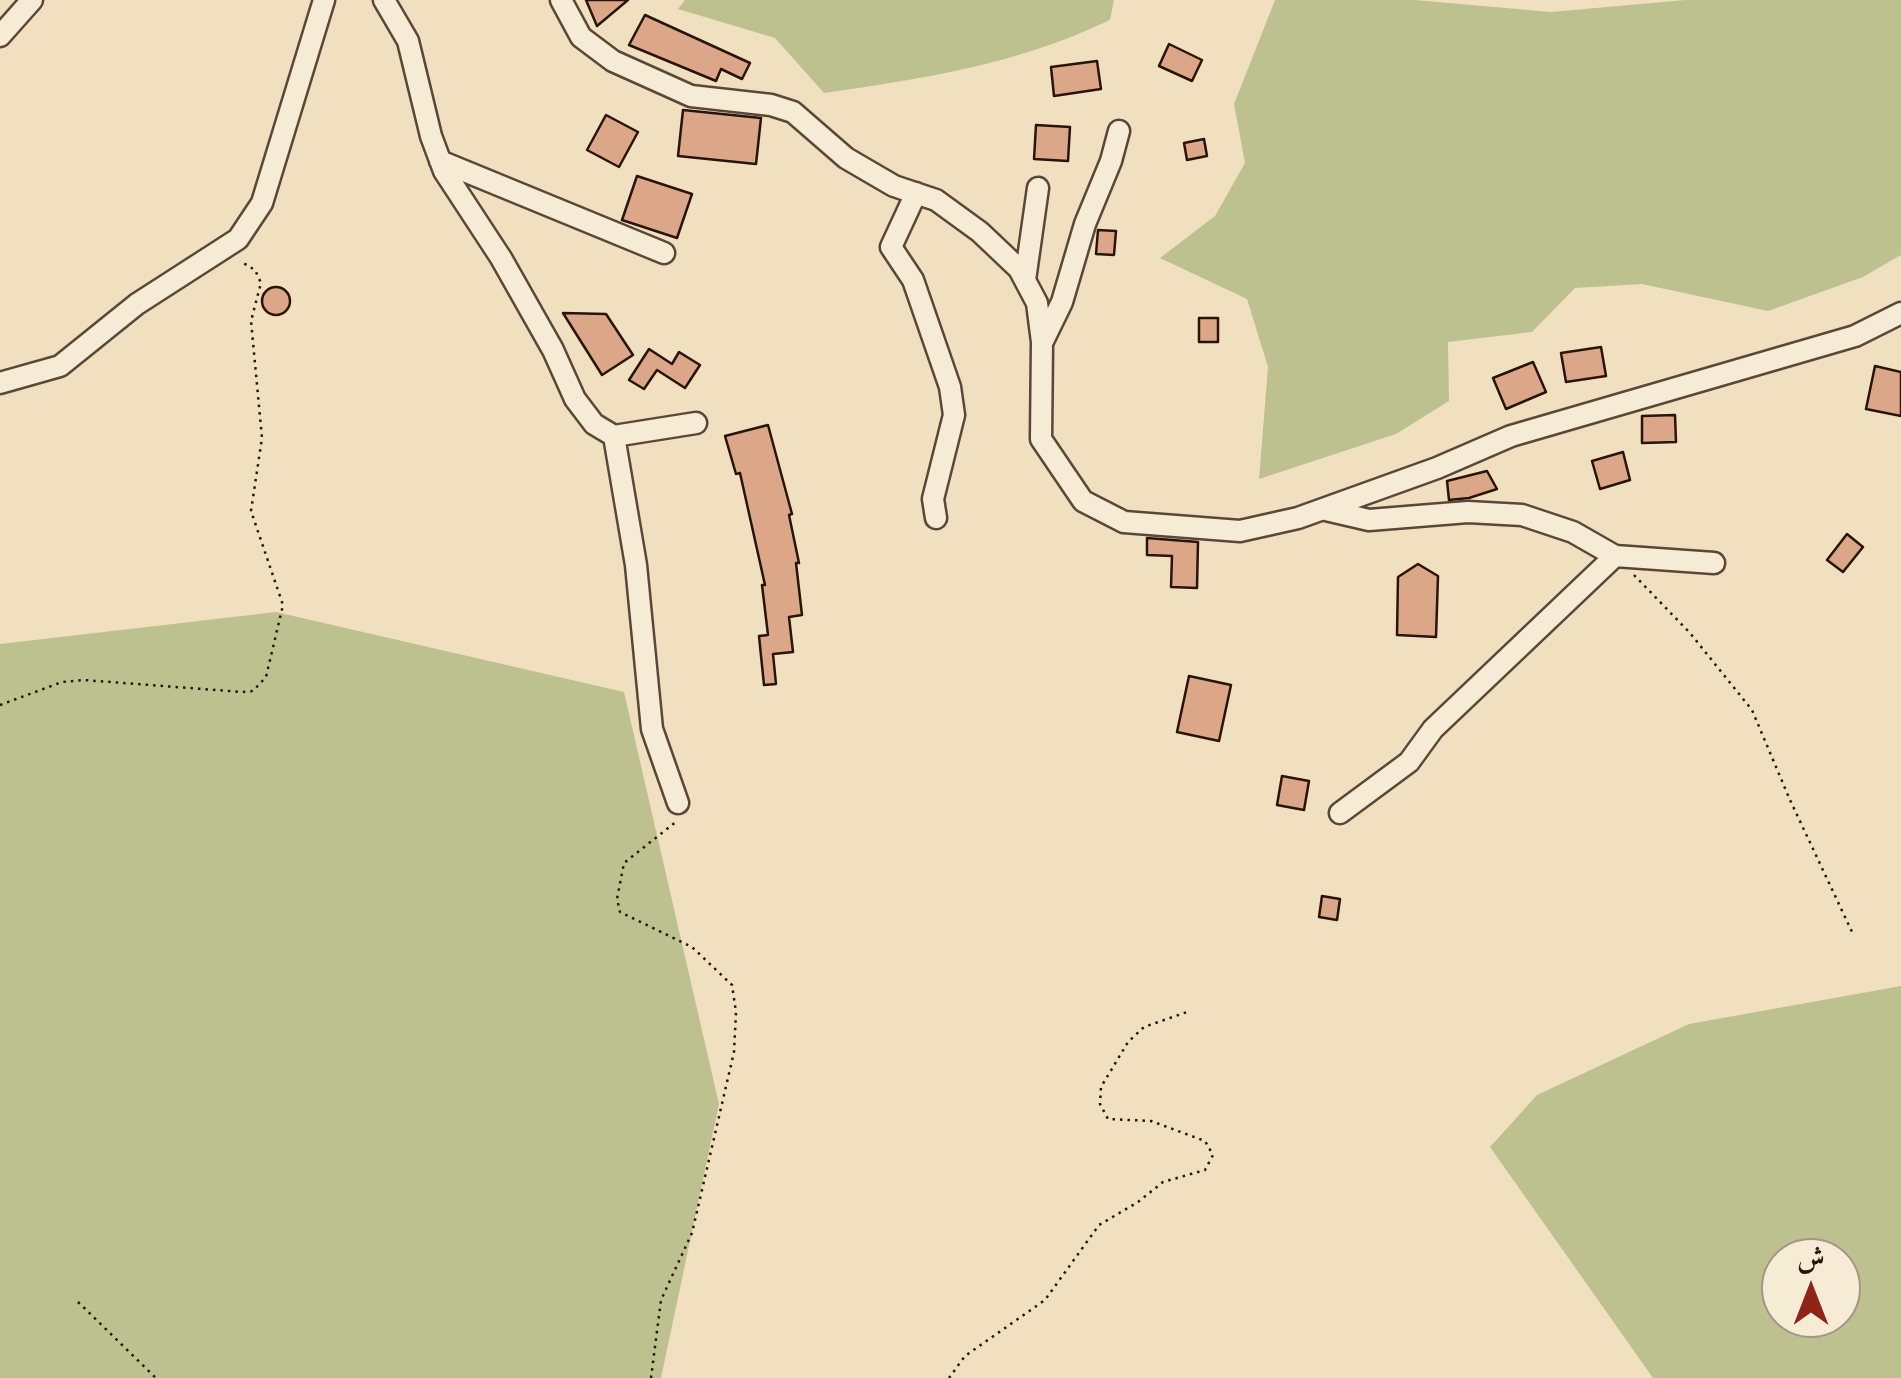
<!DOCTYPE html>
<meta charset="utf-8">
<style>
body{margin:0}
#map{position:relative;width:1901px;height:1378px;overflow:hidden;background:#f1e0bf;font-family:"Sorts Mill Goudy",Amiri,serif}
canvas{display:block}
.north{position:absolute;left:1761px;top:1238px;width:100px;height:100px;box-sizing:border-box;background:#f6ebd5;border:2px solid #a49585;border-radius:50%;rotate:0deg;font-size:28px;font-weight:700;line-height:40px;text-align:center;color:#29140c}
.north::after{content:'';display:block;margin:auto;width:35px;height:45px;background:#8f2418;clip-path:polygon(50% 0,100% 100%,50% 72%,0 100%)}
</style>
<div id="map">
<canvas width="1901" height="1378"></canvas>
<div class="north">ش</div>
</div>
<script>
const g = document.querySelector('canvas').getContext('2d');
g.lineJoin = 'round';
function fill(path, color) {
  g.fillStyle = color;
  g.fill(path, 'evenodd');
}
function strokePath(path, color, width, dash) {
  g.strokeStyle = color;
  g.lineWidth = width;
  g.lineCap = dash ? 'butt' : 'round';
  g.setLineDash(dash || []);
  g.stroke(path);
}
fill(new Path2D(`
 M 685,0 L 1114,0 L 1110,20 C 1015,65 927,78 824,93 L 775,38 L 678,9 Z
 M 1275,0 L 1415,0 L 1551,12 L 1685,0 L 1901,0 L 1901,255 L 1863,277 L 1768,311 L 1642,284 L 1575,288 L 1532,332 L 1448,342 L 1449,401 L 1396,434 L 1259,479 L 1268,367 L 1247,299 L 1160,258 L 1215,216 L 1245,163 L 1234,104 Z
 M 276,612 L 624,692 L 719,1104 L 661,1378 L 0,1378 L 0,644 Z
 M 1901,986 L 1901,1378 L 1653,1378 L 1490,1147 L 1537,1095 L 1689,1024 ZM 1781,1258 L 1841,1258 L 1841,1318 L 1781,1318 Z`), '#bdc190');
const building = new Path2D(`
 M 586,0 L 628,0 L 597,26 Z
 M 645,15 L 750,63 L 742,79 L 721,69 L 716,81 L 629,45 Z
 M 1169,44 L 1202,60 L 1192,81 L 1159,66 Z
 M 1097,61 L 1101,89 L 1054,96 L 1051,67 Z
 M 683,110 L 761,118 L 756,164 L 678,156 Z
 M 606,115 L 638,132 L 619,167 L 587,150 Z
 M 1036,125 L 1070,127 L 1068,161 L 1034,159 Z
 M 1204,139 L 1207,156 L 1187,160 L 1184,143 Z
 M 637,176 L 692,194 L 677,238 L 622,220 Z
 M 1098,230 L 1116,231 L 1114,255 L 1096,254 Z
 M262 301a14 14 0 1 1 28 0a14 14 0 1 1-28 0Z
 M 563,313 L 606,314 L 633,355 L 602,375 Z
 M 1199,318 L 1218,318 L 1218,342 L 1199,342 Z
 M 1601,347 L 1606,376 L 1566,382 L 1561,353 Z
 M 649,349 L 672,364 L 679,352 L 700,365 L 685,388 L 657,370 L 644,389 L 629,380 Z
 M 1533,362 L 1546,392 L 1506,409 L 1493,378 Z
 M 1875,366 L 1901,372 L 1901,416 L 1866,409 Z
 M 1675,415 L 1676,442 L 1642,443 L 1642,416 Z
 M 768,425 L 792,514 L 789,515 L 799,563 L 796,563 L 802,615 L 789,617 L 793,652 L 773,654 L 776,684 L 764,685 L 759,636 L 768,635 L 762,585 L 765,585 L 740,473 L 736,474 L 725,436 Z
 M 1623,452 L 1630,480 L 1600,489 L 1592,461 Z
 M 1487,471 L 1497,489 L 1469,498 L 1449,500 L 1447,481 Z
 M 1847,534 L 1863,547 L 1843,572 L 1827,560 Z
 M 1147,538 L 1198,542 L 1197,588 L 1171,587 L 1172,556 L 1147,555 Z
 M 1418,564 L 1438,576 L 1436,637 L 1397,635 L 1398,577 Z
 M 1189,676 L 1231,685 L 1219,741 L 1177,732 Z
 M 1282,776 L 1309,781 L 1304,810 L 1277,805 Z
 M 1322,896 L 1340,899 L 1337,920 L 1319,917 Z`);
fill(building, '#dca788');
strokePath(building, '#29140c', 2.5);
const street = new Path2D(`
 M 384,0 L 408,41 L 431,136 L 444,171 L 501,258 L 553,350 L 575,399 L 594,424 L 614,436 L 696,423
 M 561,0 L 581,37 L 613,61 L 691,96 L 771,105 L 793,112 L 846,158 L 894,186 L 936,200 L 980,232 L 1019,269 L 1037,303 L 1042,342 L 1041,439 L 1083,501 L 1124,522 L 1240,531 L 1298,518 L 1437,468 L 1511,436 L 1855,336 L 1901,313
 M 0,36 L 32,0
 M 440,161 L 664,253
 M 916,193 L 891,247 L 913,280 L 950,387 L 954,415 L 933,499 L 936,518
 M 1025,280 L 1038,188
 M 1043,341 L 1062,302 L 1085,224 L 1111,161 L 1119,131
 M 0,383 L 60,366 L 137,304 L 238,239 L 262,203 L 324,0
 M 614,436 L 636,565 L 652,729 L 678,803
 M 1326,510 L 1369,520 L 1468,512 L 1522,515 L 1573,532 L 1615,556 L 1714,563
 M 1340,813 L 1409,762 L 1433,729 L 1615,556`);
strokePath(street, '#5b4739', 25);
strokePath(new Path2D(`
 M 1634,575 L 1690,633 L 1752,710 L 1790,800 L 1853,934
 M 0,705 L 62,682 L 84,680 L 242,692 L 253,691 L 266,677 L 283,605 L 251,511 L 262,438 L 251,321 L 261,283 L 255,270 L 240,261
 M 78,1302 L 156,1378
 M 651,1378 L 661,1300 L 692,1233 L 734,1052 L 736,1012 L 732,985 L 692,947 L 620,912 L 617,899 L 624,863 L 677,821
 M 949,1378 L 965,1356 L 1045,1300 L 1099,1225 L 1138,1202 L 1163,1182 L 1205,1170 L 1213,1155 L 1205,1141 L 1151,1121 L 1108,1119 L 1100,1104 L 1101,1087 L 1128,1042 L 1144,1027 L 1190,1011`), '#29140c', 2.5, [2.5, 5]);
strokePath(street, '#f6ebd5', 20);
</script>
